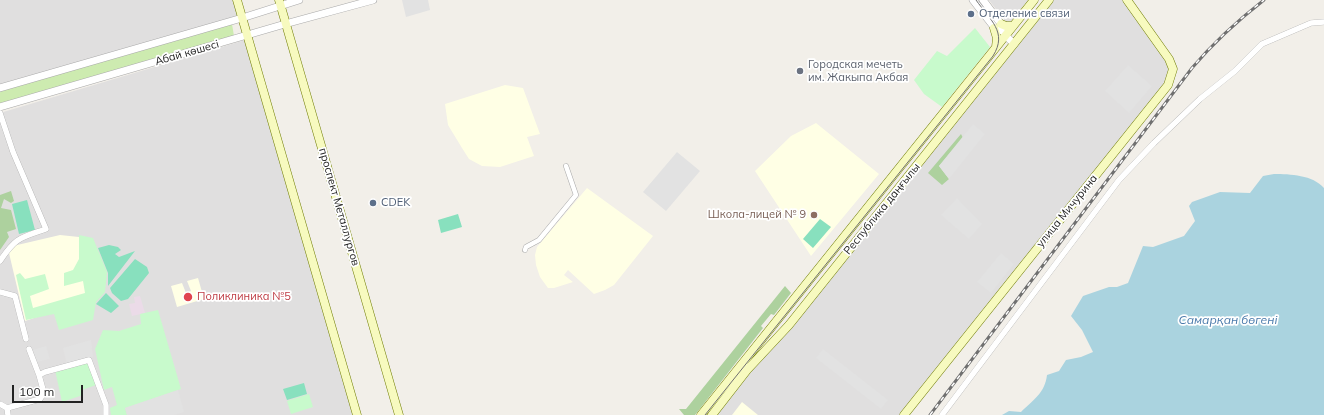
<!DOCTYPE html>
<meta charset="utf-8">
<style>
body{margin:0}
#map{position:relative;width:1324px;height:415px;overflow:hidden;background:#f2efe9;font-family:Mulish,sans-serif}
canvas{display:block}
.scale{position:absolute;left:12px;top:385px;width:71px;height:18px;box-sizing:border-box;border:2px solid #222;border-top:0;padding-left:5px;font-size:12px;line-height:14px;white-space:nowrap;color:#222;-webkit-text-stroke:3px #fff;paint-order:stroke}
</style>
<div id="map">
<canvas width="1324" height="415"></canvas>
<div class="scale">100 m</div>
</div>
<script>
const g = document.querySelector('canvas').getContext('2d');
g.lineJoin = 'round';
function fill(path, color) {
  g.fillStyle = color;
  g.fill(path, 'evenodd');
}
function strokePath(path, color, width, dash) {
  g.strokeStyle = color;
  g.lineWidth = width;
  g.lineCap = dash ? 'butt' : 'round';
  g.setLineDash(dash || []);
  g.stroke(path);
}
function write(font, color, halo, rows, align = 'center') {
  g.font = font + ' Mulish,sans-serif';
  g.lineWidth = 3.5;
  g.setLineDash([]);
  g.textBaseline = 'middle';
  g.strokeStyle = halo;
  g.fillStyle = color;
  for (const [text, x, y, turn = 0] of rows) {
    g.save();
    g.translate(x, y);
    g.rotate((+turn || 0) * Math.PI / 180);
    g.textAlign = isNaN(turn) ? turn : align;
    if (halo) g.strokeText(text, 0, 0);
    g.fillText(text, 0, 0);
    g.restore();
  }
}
fill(new Path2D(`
 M 0,0 L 237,0 L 242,18 L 0,88 Z
 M 989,0 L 1028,0 L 1008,25 Z
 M 1050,0 L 1127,0 L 1169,59 L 1171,78 L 905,415 L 712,415 Z
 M 245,40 L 355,415 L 0,415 L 0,113 Z`), '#e0dfdf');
fill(new Path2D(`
 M 140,296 L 145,313 L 132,316 L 129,304 L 135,303 L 134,297 Z`), '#ebdbe8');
fill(new Path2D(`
 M 505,85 L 523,88 L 540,134 L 527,137 L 534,156 L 500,167 L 482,166 L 469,159 L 462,148 L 448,125 L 445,104 Z
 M 816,123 L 879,174 L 811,256 L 755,171 L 791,136 Z
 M 587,188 L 653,236 L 614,285 L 605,290 L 594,294 L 568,270 L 564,275 L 573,282 L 554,288 L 548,288 L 540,277 L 536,265 L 535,255 L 537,247 Z
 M 60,235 L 79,237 L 91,299 L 25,321 L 9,253 L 13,246 Z
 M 198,278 L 204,299 L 177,307 L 171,286 L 182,283 L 186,293 L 191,291 L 187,281 Z
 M 742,402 L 758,415 L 732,415 Z`), '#ffffe5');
fill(new Path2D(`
 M 232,24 L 234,36 L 0,104 L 0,91 Z`), '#cdebb0');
fill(new Path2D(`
 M 961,134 L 963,138 L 939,166 L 949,179 L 942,185 L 928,173 Z
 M 11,191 L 14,201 L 11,203 L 4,199 L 1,208 L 11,210 L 16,229 L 7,232 L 9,237 L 0,250 L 0,195 Z
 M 785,286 L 791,293 L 774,315 L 771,314 L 761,326 L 763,328 L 695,415 L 684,415 L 679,409 L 686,409 Z`), '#add19e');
fill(new Path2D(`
 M 975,28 L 990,47 L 942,107 L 924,94 L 914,80 L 937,51 L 947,56 Z
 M 79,235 L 93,238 L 107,272 L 105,292 L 96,302 L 93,320 L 59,330 L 54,314 L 26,320 L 16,275 L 20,273 L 25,279 L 45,274 L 49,289 L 30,296 L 33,308 L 85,293 L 83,281 L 64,286 L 64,273 L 73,270 L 79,259 Z
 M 158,310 L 181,389 L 125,408 L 127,415 L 111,415 L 110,408 L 117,405 L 112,387 L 104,390 L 95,349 L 103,330 L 119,331 L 141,324 L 140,314 Z
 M 88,362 L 96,385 L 82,390 L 83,395 L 62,402 L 55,370 Z
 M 309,394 L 313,407 L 291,414 L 287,401 Z`), '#c8facc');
fill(new Path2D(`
 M 27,200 L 35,230 L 19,234 L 12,204 Z
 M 458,214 L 462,227 L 441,233 L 438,220 Z
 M 820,219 L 831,227 L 813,248 L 803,239 Z
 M 109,245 L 118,247 L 121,250 L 115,254 L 119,257 L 135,251 L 108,286 L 108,273 L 98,248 Z
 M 135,259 L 147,267 L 149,273 L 128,299 L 121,301 L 112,293 L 110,288 Z
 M 106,293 L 119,306 L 111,313 L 96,304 Z
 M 304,383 L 307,394 L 287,400 L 283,389 Z`), '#88e0be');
fill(new Path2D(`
 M 402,0 L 428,0 L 430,10 L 406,17 Z
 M 1128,65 L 1152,86 L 1129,113 L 1105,91 Z
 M 973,124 L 985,134 L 949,179 L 939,166 Z
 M 677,152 L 700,171 L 666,211 L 643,192 Z
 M 957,198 L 982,224 L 969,239 L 941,215 Z
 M 1001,253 L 1014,264 L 991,293 L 977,282 Z
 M 91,340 L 93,357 L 67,364 L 63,348 Z
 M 46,346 L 50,359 L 36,362 L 33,350 Z
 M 823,349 L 888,400 L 881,409 L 816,358 Z
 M 178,390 L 184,412 L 174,415 L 127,415 L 125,408 Z`), '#e2e2e2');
fill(new Path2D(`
 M 1274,174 C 1290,174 1313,175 1324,188 L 1324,415 L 1002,415 L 1009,411 L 1021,412 C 1033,400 1045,393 1047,375 L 1059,371 L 1066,360 L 1081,357 L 1093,352 L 1082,330 L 1071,316 L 1083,296 L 1109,287 L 1117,287 L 1128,283 L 1143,246 L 1153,247 L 1184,236 L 1195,221 L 1189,206 L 1192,202 L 1220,192 L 1250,193 L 1263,176 Z`), '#aad3df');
const pedestrian = new Path2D(`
 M 525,250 L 526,247 L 539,240 L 576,195 L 566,166`);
const minor = new Path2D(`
 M 0,113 L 13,152 L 46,229 C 20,238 16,237 0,261
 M 0,292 L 15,296 L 26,339
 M 29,349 L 39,375
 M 0,404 L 7,408 L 8,415
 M 7,408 L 40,399 L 44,393 L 39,375 L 45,372 L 89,360 L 106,405 L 106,415
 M 942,415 L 1119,180 L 1154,143 L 1200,99 L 1235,71 L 1262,44 L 1311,23 L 1324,22`);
const tertiary = new Path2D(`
 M 973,0 L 998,32
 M 983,0 L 1001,24 L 1005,35 L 1014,44
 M 0,88 L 242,18 L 299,0
 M 0,107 L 285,24 L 373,0`);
const secondary = new Path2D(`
 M 237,0 L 357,415
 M 279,0 L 399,415
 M 1001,24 L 1006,26 L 1013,26
 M 994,28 L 997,38 L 996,47
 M 701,415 L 1034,0
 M 712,415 L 747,370 L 789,325 L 1049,0
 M 904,415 L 1168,85 L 1173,69 L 1169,59 L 1127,0`);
strokePath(pedestrian, '#a9a9a9', 5.5);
strokePath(minor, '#a9a9a9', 6);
strokePath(tertiary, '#a9a9a9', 8);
strokePath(secondary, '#707d05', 9);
strokePath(pedestrian, '#fff', 4.5);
strokePath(minor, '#fff', 5.5);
strokePath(tertiary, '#fff', 7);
strokePath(secondary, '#f7fabf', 8);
strokePath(new Path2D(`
 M 705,415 L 993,56 C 1008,32 990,20 976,0`), '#707070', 1);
const rail = new Path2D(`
 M 930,415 L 1192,68 C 1214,42 1237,21 1264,0`);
strokePath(rail, '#707070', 3);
strokePath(rail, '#fff', 1.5, [4.5]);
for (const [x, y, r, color] of [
 [971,14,4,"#5c6f8a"],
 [800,71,4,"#6b7280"],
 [373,203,4,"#5c6f8a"],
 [814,215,4,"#8d6e63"],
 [188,297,5,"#e0444e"]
]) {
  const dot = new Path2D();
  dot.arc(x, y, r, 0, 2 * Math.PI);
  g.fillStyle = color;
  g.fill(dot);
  strokePath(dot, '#fff', 1.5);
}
write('11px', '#4e5e75', '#fff', [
 ["Отделение связи",979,14],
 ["CDEK",381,203]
], 'left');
write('11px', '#222', '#fff', [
 ["Абай көшесі",187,53,-16],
 ["проспект Металлургов",339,207,74],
 ["Республика даңғылы",882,209,-51],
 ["улица Мичурина",1067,211,-51]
]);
write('11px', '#5b616d', '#fff', [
 ["Городская мечеть",808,65],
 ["им. Жакыпа Акбая",808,78]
], 'left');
write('11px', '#785e54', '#fff', [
 ["Школа-лицей № 9",806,215]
], 'right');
write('11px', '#be3a42', '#fff', [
 ["Поликлиника №5",197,297]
], 'left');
write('italic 12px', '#4a7aab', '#fff', [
 ["Самарқан бөгені",1228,320]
]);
</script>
